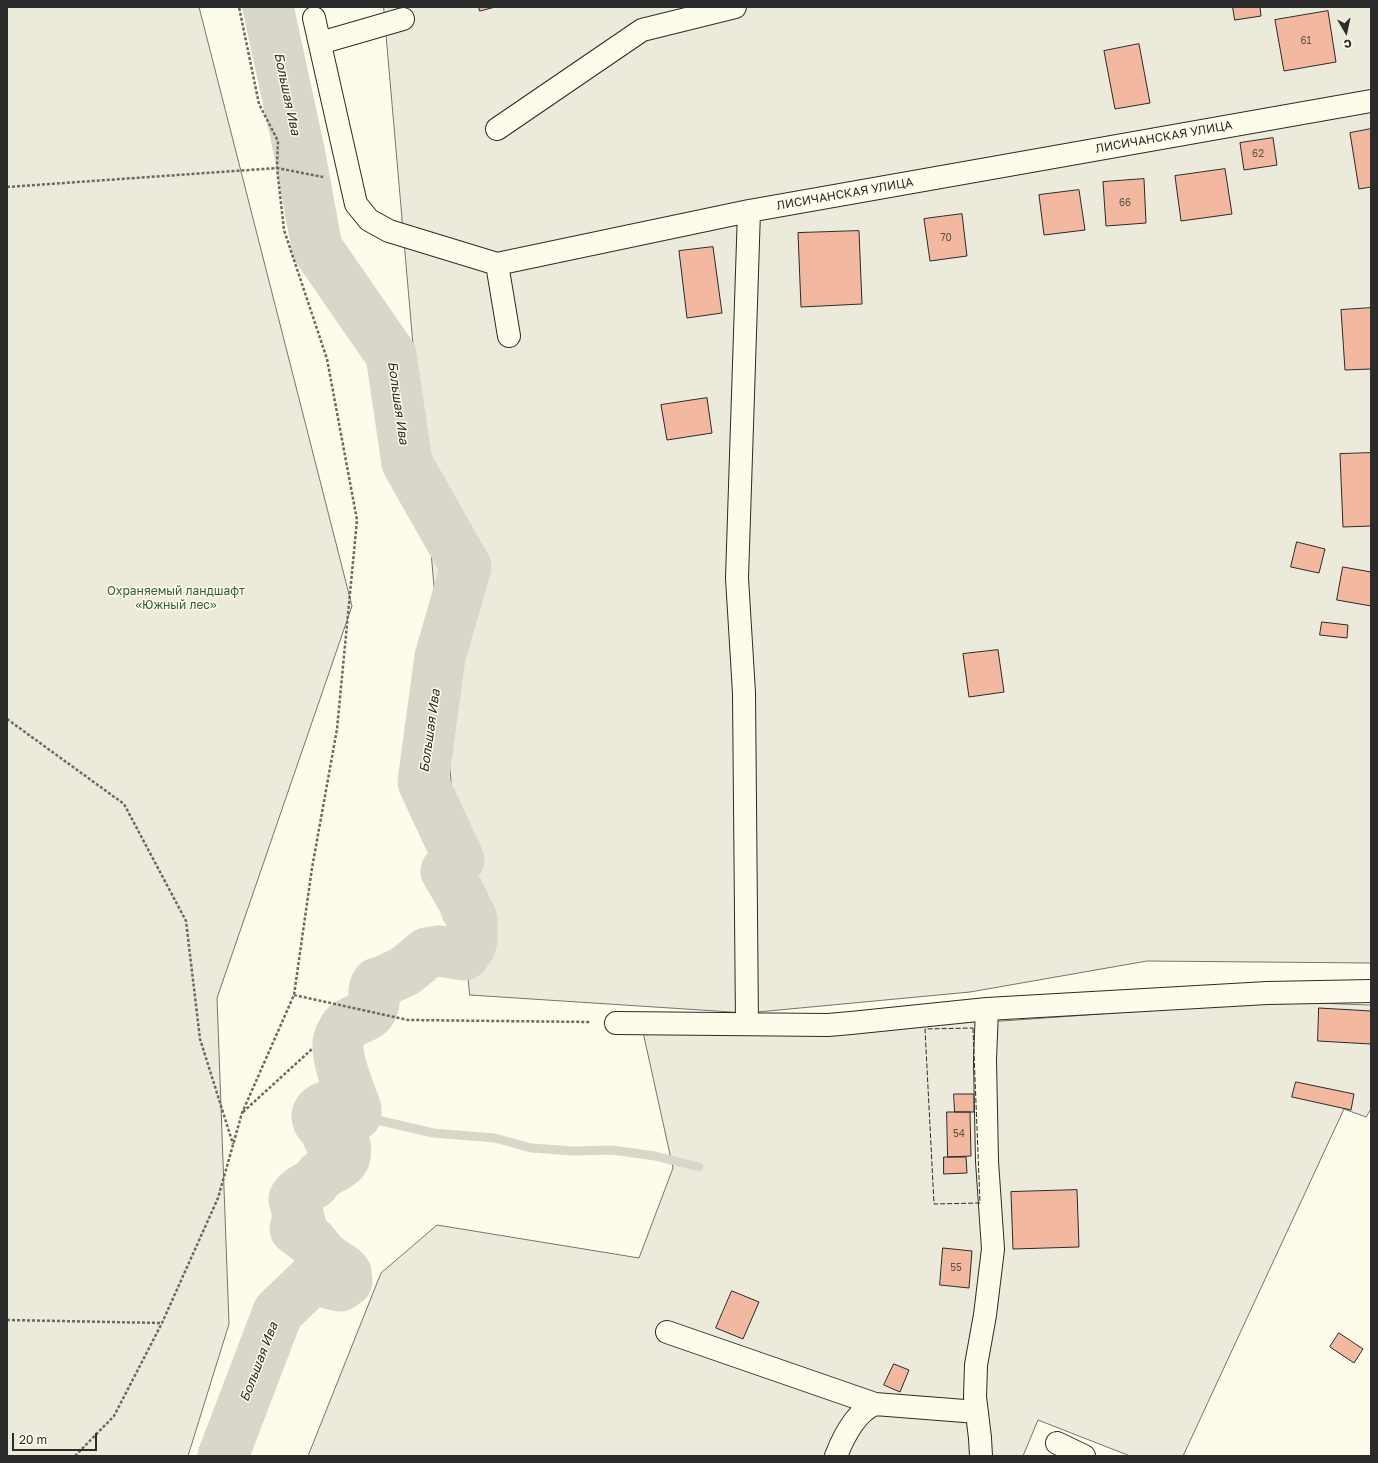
<!DOCTYPE html>
<meta charset="utf-8">
<style>
body{margin:0}
#map{position:relative;width:1378px;height:1463px;overflow:hidden;background:#fdfbea;font-family:"Golos Text",sans-serif}
canvas{display:block}
.frame{position:absolute;inset:0;border:8px solid #2b2b2b;pointer-events:none}
.north{position:absolute;left:1326px;top:12px;width:40px;height:40px;-webkit-text-stroke:3px #fdfbea;paint-order:stroke;rotate:171deg;font-size:11px;font-weight:700;line-height:16px;text-align:center;color:#2b2b2b}
.north::after{content:'';display:block;margin:auto;width:14px;height:18px;background:#2b2b2b;clip-path:polygon(50% 0,100% 100%,50% 72%,0 100%)}
.scale{position:absolute;left:12px;top:1433px;width:85px;height:18px;box-sizing:border-box;border:2px solid #2b2b2b;border-top:0;padding-left:5px;font-size:12px;line-height:14px;white-space:nowrap;color:#2b2b2b;-webkit-text-stroke:3px #fdfbea;paint-order:stroke}
</style>
<div id="map">
<canvas width="1378" height="1463"></canvas>
<div class="frame"></div>
<div class="north">С</div>
<div class="scale">20 m</div>
</div>
<script>
const g = document.querySelector('canvas').getContext('2d');
g.lineJoin = 'round';
function fill(path, color) {
  g.fillStyle = color;
  g.fill(path, 'evenodd');
}
function strokePath(path, color, width, dash) {
  g.strokeStyle = color;
  g.lineWidth = width;
  g.lineCap = dash ? 'butt' : 'round';
  g.setLineDash(dash || []);
  g.stroke(path);
}
function write(font, color, halo, rows, align = 'center') {
  g.font = font + ' "Golos Text",sans-serif';
  g.lineWidth = 3;
  g.setLineDash([]);
  g.textBaseline = 'middle';
  g.strokeStyle = halo;
  g.fillStyle = color;
  for (const [text, x, y, turn = 0] of rows) {
    g.save();
    g.translate(x, y);
    g.rotate((+turn || 0) * Math.PI / 180);
    g.textAlign = isNaN(turn) ? turn : align;
    if (halo) g.strokeText(text, 0, 0);
    g.fillText(text, 0, 0);
    g.restore();
  }
}
const green = new Path2D(`
 M 7,7 L 199,7 L 352,606 L 217,998 L 229,1324 L 188,1456 L 7,1456 Z
 M 384,7 L 1371,7 L 1371,963 L 1147,961 L 970,992 L 747,1013 L 470,995 Z
 M 1314,1003 L 1371,1005 L 1371,1109 L 1366,1117 L 1344,1109 L 1183,1456 L 1130,1456 L 1038,1420 L 1023,1456 L 308,1456 L 381,1273 L 437,1225 L 639,1258 L 673,1168 L 643,1032 L 1002,1021 L 1227,1005 Z`);
fill(green, '#ecebdb');
strokePath(green, '#74746e', 1);
strokePath(new Path2D(`
 M 356,1115 L 433,1133 L 495,1138 L 531,1148 L 574,1151 L 612,1150 L 655,1156 L 699,1167`), '#d8d7c9', 9);
strokePath(new Path2D(`
 M 223,1456 L 278,1312 L 322,1270 L 327,1272 L 329,1280 L 331,1284 L 340,1286 L 347,1281 L 346,1273 L 342,1269 L 324,1257 L 312,1242 L 295,1229 L 296,1225 L 301,1227 L 301,1226 L 294,1199 C 297,1191 306,1188 313,1184 C 317,1181 318,1177 322,1174 C 335,1165 349,1165 345,1145 C 338,1138 333,1142 328,1137 L 327,1132 C 325,1128 320,1125 318,1121 C 314,1111 323,1107 331,1105 L 335,1107 L 339,1119 C 346,1120 351,1119 356,1115 L 356,1109 C 350,1092 337,1062 338,1044 C 338,1039 342,1031 345,1027 C 352,1019 365,1019 371,1011 C 379,999 369,994 377,983 L 384,981 L 405,971 L 427,953 L 439,951 L 464,955 L 470,947 L 472,940 L 472,921 L 471,916 L 466,909 L 464,902 L 446,871 L 459,860 L 423,782 L 440,657 L 466,567 L 407,463 L 391,355 L 317,248 L 300,155 L 268,7`), '#d8d7c9', 51);
const building = new Path2D(`
 M 479,7 L 495,7 L 480,11 Z
 M 1233,7 L 1260,7 L 1261,16 L 1235,20 Z
 M 1328,11 L 1336,62 L 1284,71 L 1275,20 Z
 M 1139,44 L 1150,103 L 1115,109 L 1104,51 Z
 M 1371,129 L 1371,187 L 1359,189 L 1350,133 Z
 M 1273,138 L 1277,165 L 1244,170 L 1240,143 Z
 M 1225,169 L 1232,214 L 1181,221 L 1175,176 Z
 M 1144,179 L 1146,223 L 1106,226 L 1103,182 Z
 M 1079,190 L 1085,230 L 1044,235 L 1039,195 Z
 M 962,214 L 967,256 L 930,261 L 924,219 Z
 M 859,231 L 862,304 L 801,307 L 798,233 Z
 M 713,247 L 722,313 L 687,318 L 679,251 Z
 M 1371,308 L 1371,369 L 1345,370 L 1341,310 Z
 M 707,398 L 712,433 L 667,440 L 661,405 Z
 M 1371,453 L 1371,526 L 1343,527 L 1340,454 Z
 M 1297,542 L 1325,549 L 1319,573 L 1291,567 Z
 M 1343,567 L 1371,572 L 1371,606 L 1337,600 Z
 M 1322,622 L 1348,625 L 1347,638 L 1320,635 Z
 M 998,650 L 1004,692 L 969,697 L 963,654 Z
 M 1319,1008 L 1371,1011 L 1371,1044 L 1318,1041 Z
 M 1296,1082 L 1354,1094 L 1351,1110 L 1292,1097 Z
 M 954,1094 L 974,1094 L 974,1112 L 955,1112 Z
 M 947,1112 L 970,1112 L 971,1156 L 948,1157 Z
 M 944,1157 L 966,1157 L 967,1173 L 944,1174 Z
 M 1077,1190 L 1079,1247 L 1013,1249 L 1011,1192 Z
 M 943,1248 L 972,1251 L 969,1288 L 940,1285 Z
 M 732,1291 L 759,1302 L 743,1339 L 716,1328 Z
 M 1339,1333 L 1363,1349 L 1354,1363 L 1330,1347 Z
 M 894,1364 L 909,1370 L 900,1392 L 884,1385 Z`);
fill(building, '#f2b8a0');
strokePath(building, '#2b2b2b', 1);
const minor = new Path2D(`
 M 314,18 L 356,204 L 369,220 L 389,231 L 497,264 L 749,211 L 1371,101
 M 320,43 L 403,19
 M 497,129 L 642,30 L 735,7
 M 497,264 L 509,336
 M 616,1023 L 828,1025 L 851,1023 L 987,1009 L 1267,993 L 1371,991
 M 747,1024 L 744,693 L 737,578 L 749,211
 M 667,1332 L 875,1404 L 977,1412
 M 1057,1443 L 1084,1456
 M 836,1456 C 843,1438 856,1412 875,1404
 M 981,1456 L 980,1438 L 975,1397 L 976,1365 L 985,1315 L 993,1249 L 987,1161 L 985,1060 L 987,1009`);
strokePath(minor, '#2b2b2b', 24);
strokePath(new Path2D(`
 M 7,187 L 277,168 L 323,177
 M 7,719 L 124,804 L 186,921 L 200,1039 L 233,1144
 M 294,995 L 408,1020 L 591,1022
 M 243,1112 L 312,1049
 M 7,1320 L 162,1323
 M 75,1456 L 114,1416 L 162,1323 L 218,1198 L 242,1113 L 294,995 L 312,868 L 337,729 L 357,520 L 327,359 L 284,230 L 277,168 L 278,141 L 259,104 L 239,7`), '#6a6964', 2.5, [3, 2]);
strokePath(minor, '#fdfbea', 22);
strokePath(new Path2D(`
 M 973,1028 L 980,1203 L 934,1204 L 925,1029 Z`), '#2b2b2b', 1, [5, 2]);
write('10px', '#5d4e48', null, [
 ["61",1306,41],
 ["62",1258,154],
 ["66",1125,203],
 ["70",946,238],
 ["54",959,1134],
 ["55",956,1268]
]);
write('12px', '#2b2b2b', '#fdfbea', [
 ["ЛИСИЧАНСКАЯ УЛИЦА",1164,137,-10],
 ["ЛИСИЧАНСКАЯ УЛИЦА",845,194,-10]
]);
write('12px', '#34623c', '#fdfbea', [
 ["Охраняемый ландшафт",176,591],
 ["«Южный лес»",176,605]
]);
write('italic 13px', '#2b2b2b', '#fdfbea', [
 ["Большая Ива",287,94,78],
 ["Большая Ива",398,403,82],
 ["Большая Ива",430,731,-82],
 ["Большая Ива",259,1362,-69]
]);
</script>
